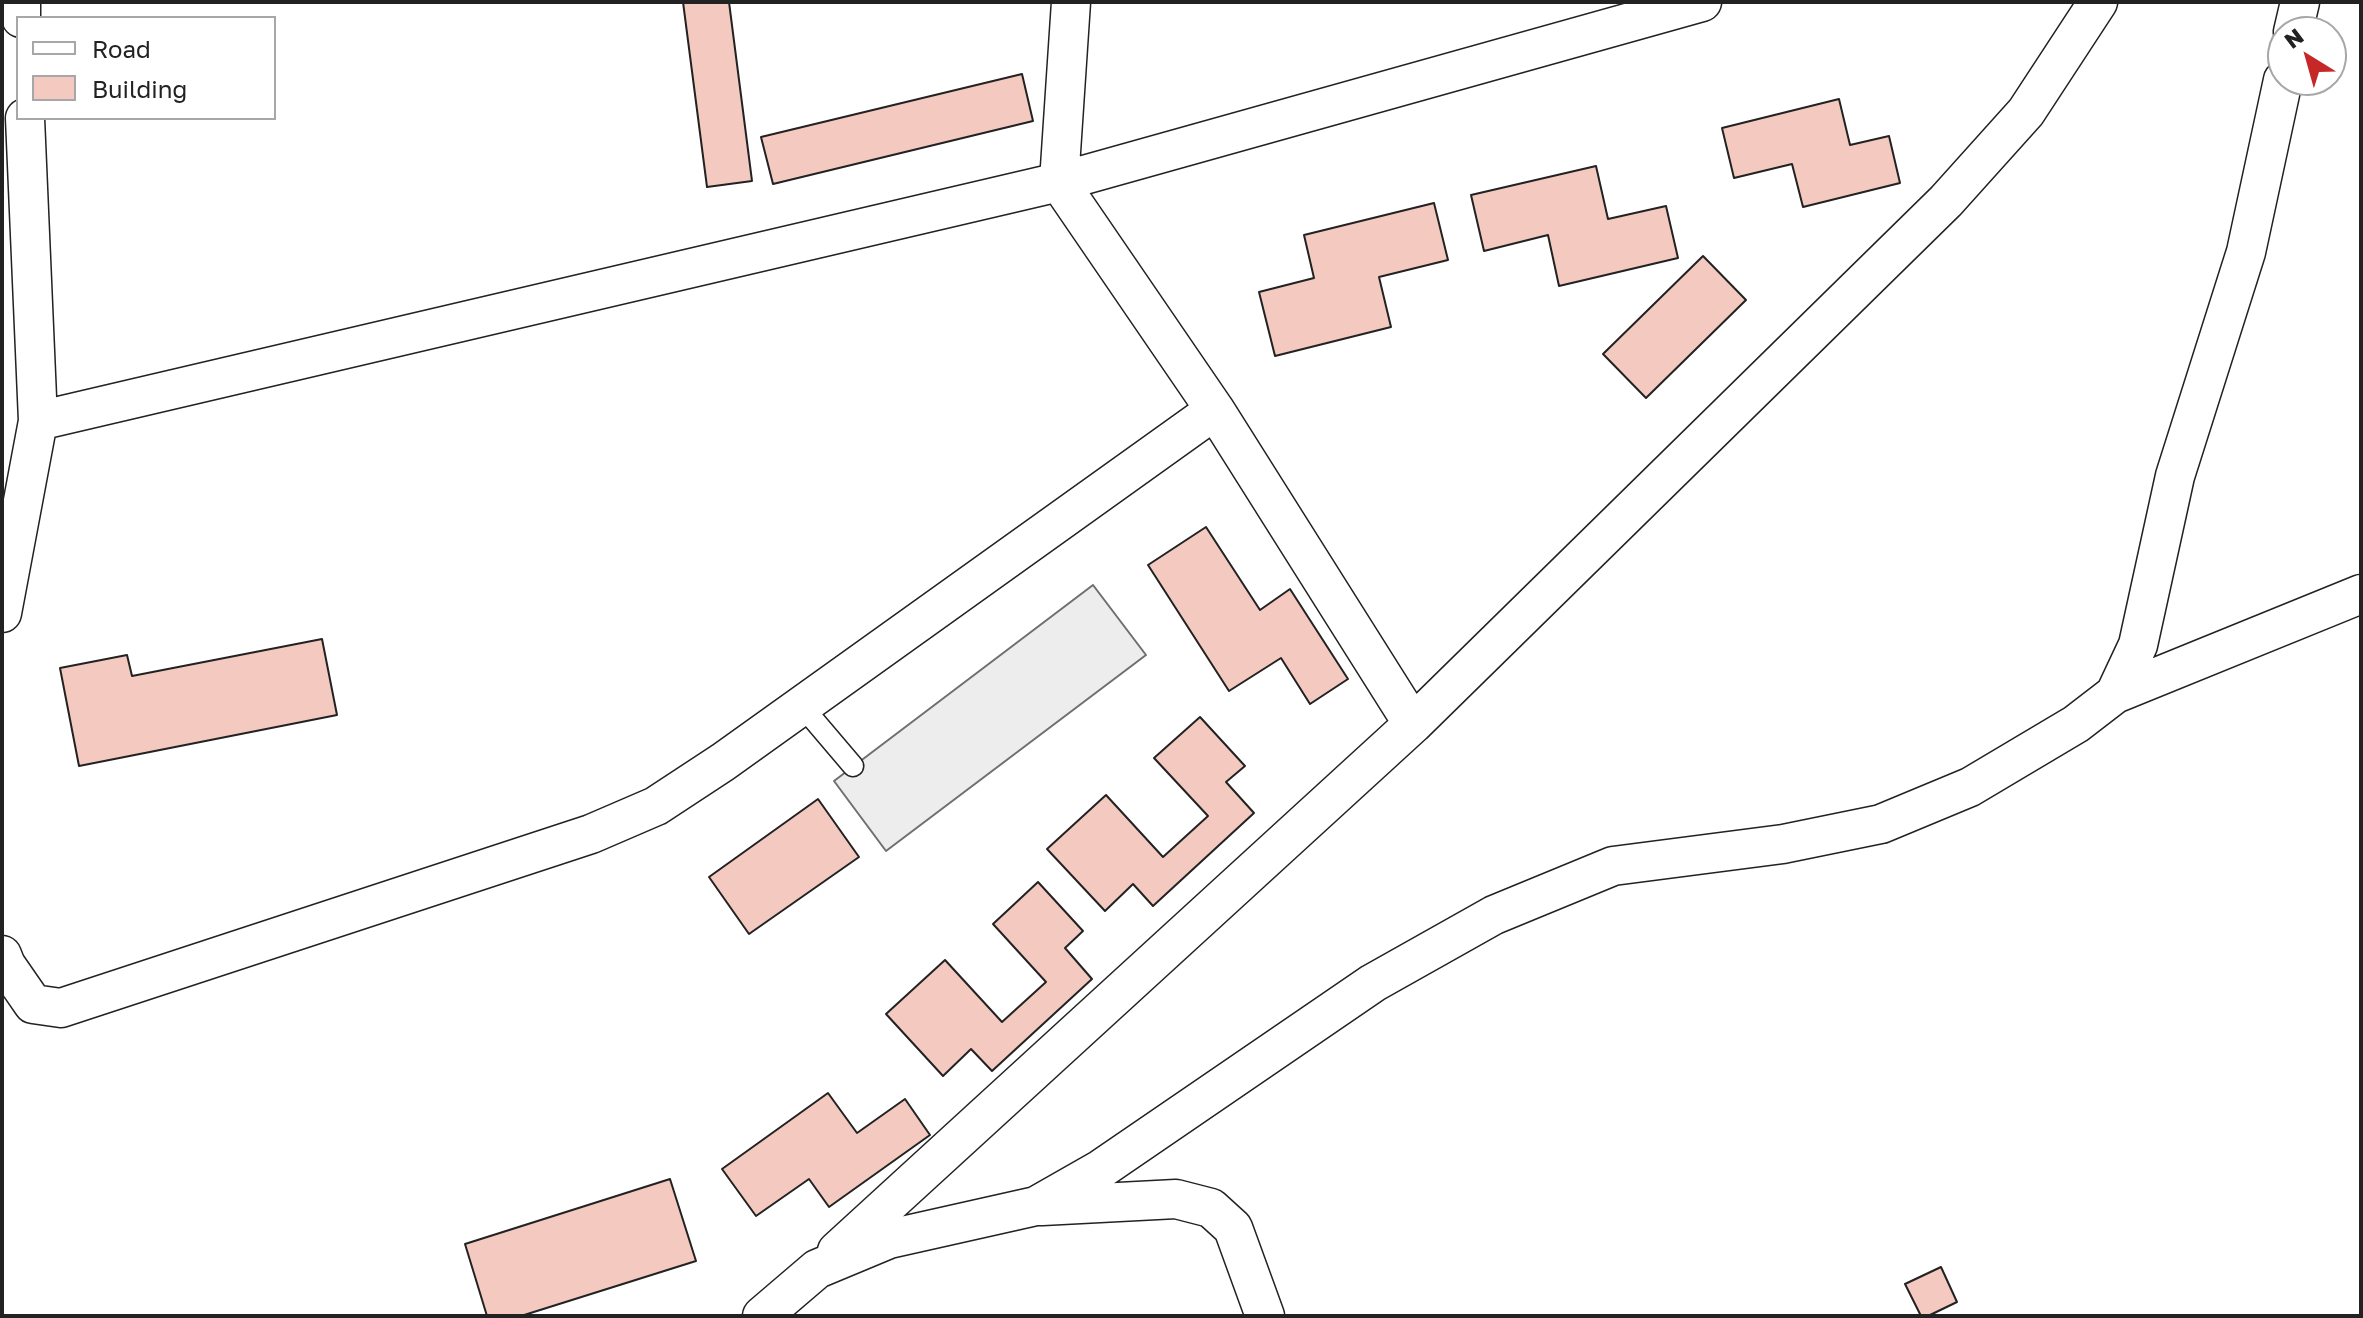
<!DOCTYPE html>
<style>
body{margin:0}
#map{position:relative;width:2363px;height:1318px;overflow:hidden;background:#fff;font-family:"Golos Text",sans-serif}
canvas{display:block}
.frame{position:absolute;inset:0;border:4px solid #222;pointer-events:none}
.legend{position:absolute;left:16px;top:16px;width:260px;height:104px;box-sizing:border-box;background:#fff;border:2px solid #a7a7a7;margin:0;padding:10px 14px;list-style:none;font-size:24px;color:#222}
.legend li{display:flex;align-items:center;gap:16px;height:40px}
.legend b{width:40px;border:2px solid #a7a7a7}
.north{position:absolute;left:2267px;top:16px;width:80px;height:80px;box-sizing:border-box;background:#fff;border:2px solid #a7a7a7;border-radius:50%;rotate:323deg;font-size:22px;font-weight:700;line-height:32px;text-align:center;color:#222}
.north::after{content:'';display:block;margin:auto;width:28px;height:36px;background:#c62828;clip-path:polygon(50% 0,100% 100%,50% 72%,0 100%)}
</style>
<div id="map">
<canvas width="2363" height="1318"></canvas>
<div class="frame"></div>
<ul class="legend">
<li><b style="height:10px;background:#fff"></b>Road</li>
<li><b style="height:22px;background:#f3c9c0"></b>Building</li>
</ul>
<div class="north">N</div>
</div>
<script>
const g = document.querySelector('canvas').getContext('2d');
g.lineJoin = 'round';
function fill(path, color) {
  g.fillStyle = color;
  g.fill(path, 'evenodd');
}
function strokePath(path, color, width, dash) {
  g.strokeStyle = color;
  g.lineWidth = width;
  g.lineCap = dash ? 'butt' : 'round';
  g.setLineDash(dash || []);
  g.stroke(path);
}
const parking = new Path2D(`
 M 1093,585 L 1146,655 L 886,851 L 834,781 Z`);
fill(parking, '#ededed');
strokePath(parking, '#6f6f6f', 2);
const building = new Path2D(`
 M 683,2 L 729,2 L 752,181 L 707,187 Z
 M 1022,74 L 1033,121 L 773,184 L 761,137 Z
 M 1839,99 L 1850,145 L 1889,136 L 1900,183 L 1803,207 L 1792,164 L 1734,178 L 1722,128 Z
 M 1596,166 L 1608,219 L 1666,206 L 1678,258 L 1559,286 L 1548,235 L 1484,251 L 1471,195 Z
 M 1434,203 L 1448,260 L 1379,277 L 1391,327 L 1275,356 L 1259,292 L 1314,278 L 1304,235 Z
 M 1703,256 L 1746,300 L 1646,398 L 1603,354 Z
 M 1206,527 L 1260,610 L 1290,589 L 1348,679 L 1310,704 L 1281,658 L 1229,691 L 1148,565 Z
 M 322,639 L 337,715 L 79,766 L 60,668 L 127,655 L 132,676 Z
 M 1200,717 L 1245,766 L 1226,782 L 1254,813 L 1153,906 L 1133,884 L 1105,911 L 1047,849 L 1106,795 L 1163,857 L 1208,816 L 1154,758 Z
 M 818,799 L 859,857 L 749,934 L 709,877 Z
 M 1038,882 L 1083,931 L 1065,948 L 1092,979 L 992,1071 L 971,1049 L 943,1076 L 886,1014 L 945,960 L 1002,1022 L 1046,982 L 993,924 Z
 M 828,1093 L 857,1133 L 905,1099 L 930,1135 L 829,1207 L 809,1179 L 756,1216 L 722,1169 Z
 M 670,1179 L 696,1261 L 521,1316 L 487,1316 L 465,1244 Z
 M 1941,1267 L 1957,1302 L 1928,1316 L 1921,1316 L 1905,1284 Z`);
fill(building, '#f3c9c0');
strokePath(building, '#222', 2);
const service = new Path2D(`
 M 802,706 L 853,766`);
const minor = new Path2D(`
 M 21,2 L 21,18
 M 1071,2 L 1059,182 L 1215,410 L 1413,724
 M 2293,32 L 2300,2
 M 38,421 L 1059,182 L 1702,2
 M 2,613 L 38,421 L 25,118
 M 2115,694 L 2361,594
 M 2,955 L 6,965 L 33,1004 L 61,1008 L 591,834 L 656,806 L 723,762 L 1215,410
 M 1042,1206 L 1176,1199 L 1211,1208 L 1233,1228 L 1265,1316
 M 837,1251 L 1413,724 L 1946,201 L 2026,112 L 2098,2
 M 762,1316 L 817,1269 L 889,1239 L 1036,1206 L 1101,1169 L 1373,983 L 1494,915 L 1613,866 L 1783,844 L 1881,824 L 1970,787 L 2076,724 L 2115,694 L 2138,645 L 2175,476 L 2246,252 L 2283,80`);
strokePath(service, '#222', 23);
strokePath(minor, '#222', 41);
strokePath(service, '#fff', 20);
strokePath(minor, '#fff', 38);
</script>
